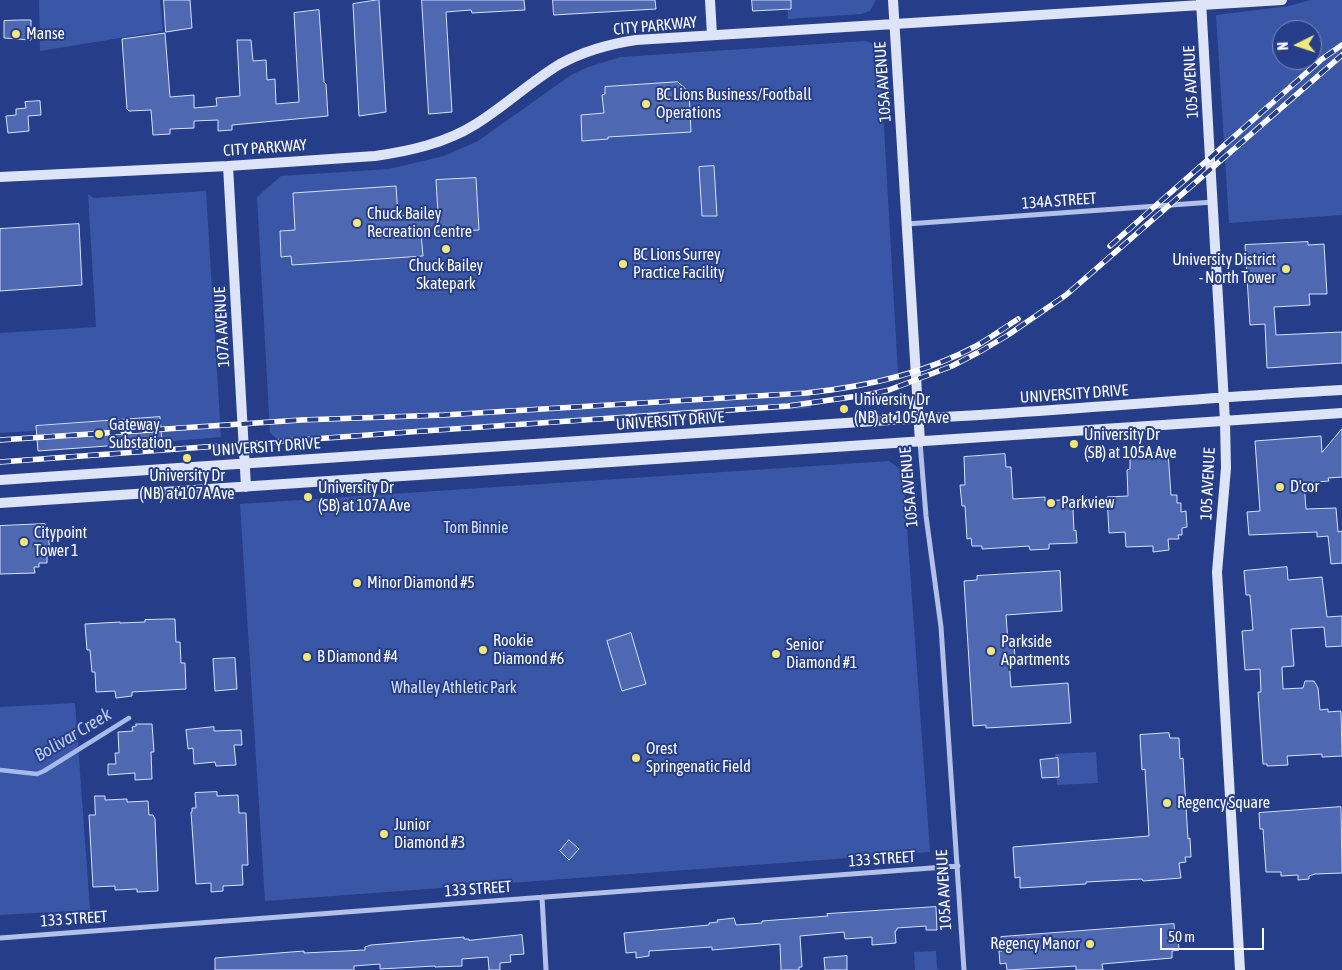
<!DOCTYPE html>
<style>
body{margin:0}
#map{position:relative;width:1342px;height:970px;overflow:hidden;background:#263e89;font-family:"Asap Condensed",sans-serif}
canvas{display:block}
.north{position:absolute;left:1272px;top:20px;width:50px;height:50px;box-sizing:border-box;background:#263e89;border:1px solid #7d8bb8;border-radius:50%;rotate:266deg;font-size:14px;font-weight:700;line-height:20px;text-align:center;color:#fff}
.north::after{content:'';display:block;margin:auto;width:18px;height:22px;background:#f3e778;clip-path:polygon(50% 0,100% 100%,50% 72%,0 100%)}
.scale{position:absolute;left:1160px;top:928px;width:104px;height:22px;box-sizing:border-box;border:2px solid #fff;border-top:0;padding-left:6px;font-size:15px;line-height:18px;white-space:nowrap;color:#fff;-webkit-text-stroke:4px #263e89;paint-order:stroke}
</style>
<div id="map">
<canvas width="1342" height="970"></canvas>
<div class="north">N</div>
<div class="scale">50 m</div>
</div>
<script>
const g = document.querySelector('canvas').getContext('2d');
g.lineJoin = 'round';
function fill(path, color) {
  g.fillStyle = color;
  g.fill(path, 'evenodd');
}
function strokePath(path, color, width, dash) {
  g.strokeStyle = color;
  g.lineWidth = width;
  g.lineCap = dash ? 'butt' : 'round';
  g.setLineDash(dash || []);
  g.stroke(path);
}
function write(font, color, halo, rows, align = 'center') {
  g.font = font + ' "Asap Condensed",sans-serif';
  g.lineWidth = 4;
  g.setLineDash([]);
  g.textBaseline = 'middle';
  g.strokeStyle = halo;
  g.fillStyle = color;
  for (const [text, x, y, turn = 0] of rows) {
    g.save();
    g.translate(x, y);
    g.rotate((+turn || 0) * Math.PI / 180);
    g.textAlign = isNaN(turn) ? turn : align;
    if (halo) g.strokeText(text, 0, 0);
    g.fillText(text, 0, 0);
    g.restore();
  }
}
fill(new Path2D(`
 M 39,0 L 160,0 L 163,31 L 40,51 Z
 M 787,0 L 876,0 L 870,11 L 861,14 L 788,19 Z
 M 1310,0 L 1342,0 L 1342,215 L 1229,223 L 1216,15 L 1289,6 ZM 1282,30 L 1312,30 L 1312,60 L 1282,60 Z
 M 865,41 L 874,44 L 880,57 L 898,374 L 810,395 L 811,408 L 281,442 L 270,433 L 257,197 L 281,176 L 389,169 L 444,156 L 478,141 L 571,75 L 588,67 L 621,57 Z
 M 206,191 L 221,437 L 162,442 L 160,417 L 37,425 L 35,431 L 0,433 L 0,333 L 96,327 L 88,194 L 94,198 Z
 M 889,461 L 903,471 L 930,852 L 265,901 L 240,504 Z
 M 75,703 L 90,910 L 0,915 L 0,707 Z
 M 1096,752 L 1098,783 L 1057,785 L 1055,754 Z
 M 936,951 L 937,969 L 941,970 L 915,970 L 914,952 Z`), '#3a56a6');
strokePath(new Path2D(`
 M 0,770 L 37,774 L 44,771 L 129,718`), '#a7baea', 4.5);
const building = new Path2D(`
 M 164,0 L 190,0 L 192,28 L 166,32 Z
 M 379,0 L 386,112 L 359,116 L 353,4 Z
 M 422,0 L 524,0 L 525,10 L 472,13 L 471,10 L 446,12 L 452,112 L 429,114 Z
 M 553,0 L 655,0 L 656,9 L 554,15 Z
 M 752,0 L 791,0 L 791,9 L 753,11 Z
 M 319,10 L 324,82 L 326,84 L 328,116 L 232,125 L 232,130 L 218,131 L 218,120 L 194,121 L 194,128 L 170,129 L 170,134 L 153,135 L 151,110 L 129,111 L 127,109 L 122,39 L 165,33 L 170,97 L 194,95 L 194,108 L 217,106 L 216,98 L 240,96 L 237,40 L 251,40 L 253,61 L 266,60 L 267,80 L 275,79 L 276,104 L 299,102 L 294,13 Z
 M 20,20 L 31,20 L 31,40 L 4,38 L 4,21 Z
 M 678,82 L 689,92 L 691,132 L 608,137 L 608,139 L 582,141 L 581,115 L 604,113 L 602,95 L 605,94 L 605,87 Z
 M 40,101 L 41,115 L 28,116 L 29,131 L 8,133 L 6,116 L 16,115 L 16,109 L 26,108 L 25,102 Z
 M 714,166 L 717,216 L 702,216 L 699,167 Z
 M 476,178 L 479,230 L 421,233 L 423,256 L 292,265 L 291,256 L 281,257 L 280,231 L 295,230 L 293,193 L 396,186 L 398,216 L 438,213 L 436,180 Z
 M 79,224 L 82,285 L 0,291 L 0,229 Z
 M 1308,242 L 1308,245 L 1324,244 L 1327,294 L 1309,294 L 1310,305 L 1274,307 L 1276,335 L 1342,332 L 1342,363 L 1267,368 L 1265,324 L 1250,325 L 1245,245 Z
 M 160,417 L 162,442 L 38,451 L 36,426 Z
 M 1342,429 L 1342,477 L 1328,478 L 1329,481 L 1304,483 L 1306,509 L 1336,508 L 1338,532 L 1342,531 L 1342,563 L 1331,564 L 1328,536 L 1317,537 L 1317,532 L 1249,535 L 1247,512 L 1260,511 L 1255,441 L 1321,436 L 1322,452 Z
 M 1168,452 L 1171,495 L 1177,495 L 1177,503 L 1181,503 L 1181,512 L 1186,511 L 1187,527 L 1182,528 L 1182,535 L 1178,535 L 1179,539 L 1168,539 L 1169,550 L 1153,552 L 1153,546 L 1126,547 L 1125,532 L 1109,533 L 1107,497 L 1128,496 L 1127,470 L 1130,469 L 1130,458 L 1139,457 L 1138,454 Z
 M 1005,454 L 1006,467 L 1011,467 L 1013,499 L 1045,497 L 1045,501 L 1075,499 L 1075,509 L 1073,510 L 1074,531 L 1076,530 L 1077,543 L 1049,544 L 1049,549 L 1030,550 L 1029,546 L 982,549 L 982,546 L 972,546 L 971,538 L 967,539 L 965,506 L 962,506 L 960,485 L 965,485 L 964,457 Z
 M 45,524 L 45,527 L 48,527 L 50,556 L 47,556 L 47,563 L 39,563 L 39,567 L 34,567 L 35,573 L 0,574 L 0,526 Z
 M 1287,567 L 1288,580 L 1322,577 L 1327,617 L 1342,616 L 1342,646 L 1326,647 L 1324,627 L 1291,629 L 1294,666 L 1282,667 L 1283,689 L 1303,688 L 1305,681 L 1314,681 L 1318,688 L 1320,710 L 1328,709 L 1328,712 L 1341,711 L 1342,756 L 1322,757 L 1322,754 L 1287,756 L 1288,765 L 1267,766 L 1267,764 L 1263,764 L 1258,692 L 1261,692 L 1260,669 L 1245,670 L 1242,631 L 1253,630 L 1250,595 L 1246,595 L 1244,571 Z
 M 1060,571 L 1062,611 L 1006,615 L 1008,642 L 1014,641 L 1015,660 L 1009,661 L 1011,687 L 1068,683 L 1071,723 L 986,728 L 986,725 L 973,726 L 964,581 L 977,580 L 977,576 Z
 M 168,619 L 175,619 L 176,642 L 180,642 L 181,663 L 185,663 L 186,689 L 132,692 L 132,696 L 116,698 L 115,691 L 96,692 L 95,672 L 92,672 L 90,650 L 87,650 L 85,624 L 120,622 L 120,623 L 145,622 L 145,620 Z
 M 631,633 L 646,684 L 622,691 L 607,641 Z
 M 235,658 L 237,689 L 215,691 L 213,659 Z
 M 136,724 L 152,724 L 154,752 L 151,752 L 152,779 L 135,780 L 135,773 L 108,775 L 108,764 L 116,764 L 115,753 L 119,753 L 118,732 L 133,731 L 132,727 L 136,726 Z
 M 214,727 L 214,731 L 241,730 L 242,745 L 234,745 L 236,765 L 216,766 L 215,762 L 194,764 L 193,748 L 188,749 L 186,730 Z
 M 1169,733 L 1170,738 L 1179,738 L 1180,759 L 1183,758 L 1188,839 L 1190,838 L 1191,857 L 1185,857 L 1186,862 L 1179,863 L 1181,878 L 1143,881 L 1142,879 L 1086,882 L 1086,884 L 1020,888 L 1020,877 L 1015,878 L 1013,847 L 1149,836 L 1145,769 L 1142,770 L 1140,735 Z
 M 1058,758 L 1059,777 L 1042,778 L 1040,760 Z
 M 217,792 L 217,796 L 238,795 L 239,813 L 246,813 L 248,865 L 242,865 L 243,885 L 223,886 L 223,891 L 211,892 L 211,883 L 196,884 L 191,812 L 192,812 L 192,808 L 196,808 L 195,793 Z
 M 95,796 L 105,796 L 105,800 L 127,799 L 127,802 L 148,801 L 149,815 L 153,815 L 155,819 L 158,891 L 137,892 L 137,889 L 115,890 L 115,886 L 93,887 L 89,815 L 95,815 Z
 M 1341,807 L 1342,873 L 1315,874 L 1309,876 L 1309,879 L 1298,880 L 1298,875 L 1281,876 L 1281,872 L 1266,872 L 1263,829 L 1260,829 L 1259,813 Z
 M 569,840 L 579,849 L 569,860 L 560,851 Z
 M 936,907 L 937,930 L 926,930 L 926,926 L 897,928 L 897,930 L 895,931 L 896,943 L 872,945 L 872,937 L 845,939 L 844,932 L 800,936 L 802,967 L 799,967 L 799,970 L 781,970 L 780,944 L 712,950 L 712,947 L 649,951 L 649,956 L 636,958 L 636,952 L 626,953 L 624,933 L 709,925 L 709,923 L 718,922 L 717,920 L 734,918 L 736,925 L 762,923 L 762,921 L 828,916 L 827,914 Z
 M 1174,924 L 1175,938 L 1178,938 L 1179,950 L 1172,951 L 1172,958 L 1102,964 L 1103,970 L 1076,970 L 1076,966 L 1007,970 L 1006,963 L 1000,964 L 999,951 L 1002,951 L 1001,937 Z
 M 522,935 L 524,954 L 510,955 L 511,962 L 500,963 L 500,970 L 489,970 L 488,957 L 462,959 L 462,966 L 435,967 L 435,966 L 380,969 L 380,964 L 354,966 L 354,970 L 215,970 L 215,958 L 304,951 L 304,953 L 365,950 L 365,947 L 371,945 L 464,937 L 464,939 L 469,939 L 469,940 Z
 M 847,956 L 847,970 L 825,970 L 824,958 Z`);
fill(building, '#4e68b1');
strokePath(building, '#d7e0f7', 1);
strokePath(new Path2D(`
 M 907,224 L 1213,202
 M 920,442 L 926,516 L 941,627 L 964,970
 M 542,897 L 546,970
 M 0,938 L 958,866`), '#b3c1e9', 5);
strokePath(new Path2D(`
 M 710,0 L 712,35
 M 893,0 L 920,442
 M 1201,1 L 1225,421 L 1226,468 L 1217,572 L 1240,970
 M 228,166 L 246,487
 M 0,177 L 228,166 L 375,156 C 410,151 446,143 476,124 C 505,106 530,82 560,64 C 584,51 609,44 636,40 L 1282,0
 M 0,480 L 890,420 C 1041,413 1191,398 1342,390
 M 0,503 L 1342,413`), '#dee4f8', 10);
const rail = new Path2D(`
 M 1110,246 L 1322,59 L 1342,45
 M 0,440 L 301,420 L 444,415 L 806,393 C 864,387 924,374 976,346 C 990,338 1004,328 1018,319
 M 0,462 L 409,432 L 788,406 L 872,394 L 889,390 L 952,366 L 981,351 L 1008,335 L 1066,295 L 1342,55`);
strokePath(rail, '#fff', 5.5);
strokePath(rail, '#263e89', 4, [11]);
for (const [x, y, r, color] of [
 [16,34,5,"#f3e778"],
 [646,104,5,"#f3e778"],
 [357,223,5,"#f3e778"],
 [446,249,5,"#f3e778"],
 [623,264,5,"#f3e778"],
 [1286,269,5,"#f3e778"],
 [844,409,5,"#f3e778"],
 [99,434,5,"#f3e778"],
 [1074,444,5,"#f3e778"],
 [187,458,5,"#f3e778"],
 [1280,487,5,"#f3e778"],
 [308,497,5,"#f3e778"],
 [1051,503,5,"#f3e778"],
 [24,542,5,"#f3e778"],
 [357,583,5,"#f3e778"],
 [483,650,5,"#f3e778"],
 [991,651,5,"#f3e778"],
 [776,654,5,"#f3e778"],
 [307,657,5,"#f3e778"],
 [636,758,5,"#f3e778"],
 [1167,803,5,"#f3e778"],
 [384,834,5,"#f3e778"],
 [1090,944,5,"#f3e778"]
]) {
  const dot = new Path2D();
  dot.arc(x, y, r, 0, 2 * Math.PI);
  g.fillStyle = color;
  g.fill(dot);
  strokePath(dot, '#263e89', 2);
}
write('16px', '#fff', '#263e89', [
 ["CITY PARKWAY",655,26,-5],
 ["105A AVENUE",883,82,-94],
 ["105 AVENUE",1191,82,-93],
 ["CITY PARKWAY",265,148,-4],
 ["134A STREET",1059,201,-4],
 ["107A AVENUE",222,327,-93],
 ["UNIVERSITY DRIVE",1074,394,-4],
 ["UNIVERSITY DRIVE",670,421,-4],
 ["UNIVERSITY DRIVE",266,447,-4],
 ["105 AVENUE",1208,484,-87],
 ["105A AVENUE",909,487,-95],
 ["133 STREET",882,859,-4],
 ["133 STREET",478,889,-4],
 ["105A AVENUE",944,890,-93],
 ["133 STREET",74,919,-4]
]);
write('16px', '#fff', '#263e89', [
 ["Manse",26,34],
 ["BC Lions Business/Football",656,95],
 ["Operations",656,113],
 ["Chuck Bailey",367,214],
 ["Recreation Centre",367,232],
 ["BC Lions Surrey",633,255],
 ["Practice Facility",633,273],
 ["University District",1276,260,"right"],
 ["- North Tower",1276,278,"right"],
 ["Chuck Bailey",446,266,"center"],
 ["Skatepark",446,284,"center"],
 ["University Dr",854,400],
 ["(NB) at 105A Ave",854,418],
 ["Gateway",109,425],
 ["Substation",109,443],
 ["University Dr",1084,435],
 ["(SB) at 105A Ave",1084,453],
 ["University Dr",187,476,"center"],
 ["(NB) at 107A Ave",187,494,"center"],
 ["D'cor",1290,487],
 ["University Dr",318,488],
 ["(SB) at 107A Ave",318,506],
 ["Parkview",1061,503],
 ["Citypoint",34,533],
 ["Tower 1",34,551],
 ["Minor Diamond #5",367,583],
 ["Rookie",493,641],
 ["Diamond #6",493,659],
 ["Parkside",1001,642],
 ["Apartments",1001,660],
 ["Senior",786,645],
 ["Diamond #1",786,663],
 ["B Diamond #4",317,657],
 ["Orest",646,749],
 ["Springenatic Field",646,767],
 ["Regency Square",1177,803],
 ["Junior",394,825],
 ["Diamond #3",394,843],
 ["Regency Manor",1080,944,"right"]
], 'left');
write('16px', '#d7e0f7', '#263e89', [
 ["Tom Binnie",476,528],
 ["Whalley Athletic Park",454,688]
]);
write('italic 18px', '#bfccf1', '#263e89', [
 ["Bolivar Creek",73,735,-31]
]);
</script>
